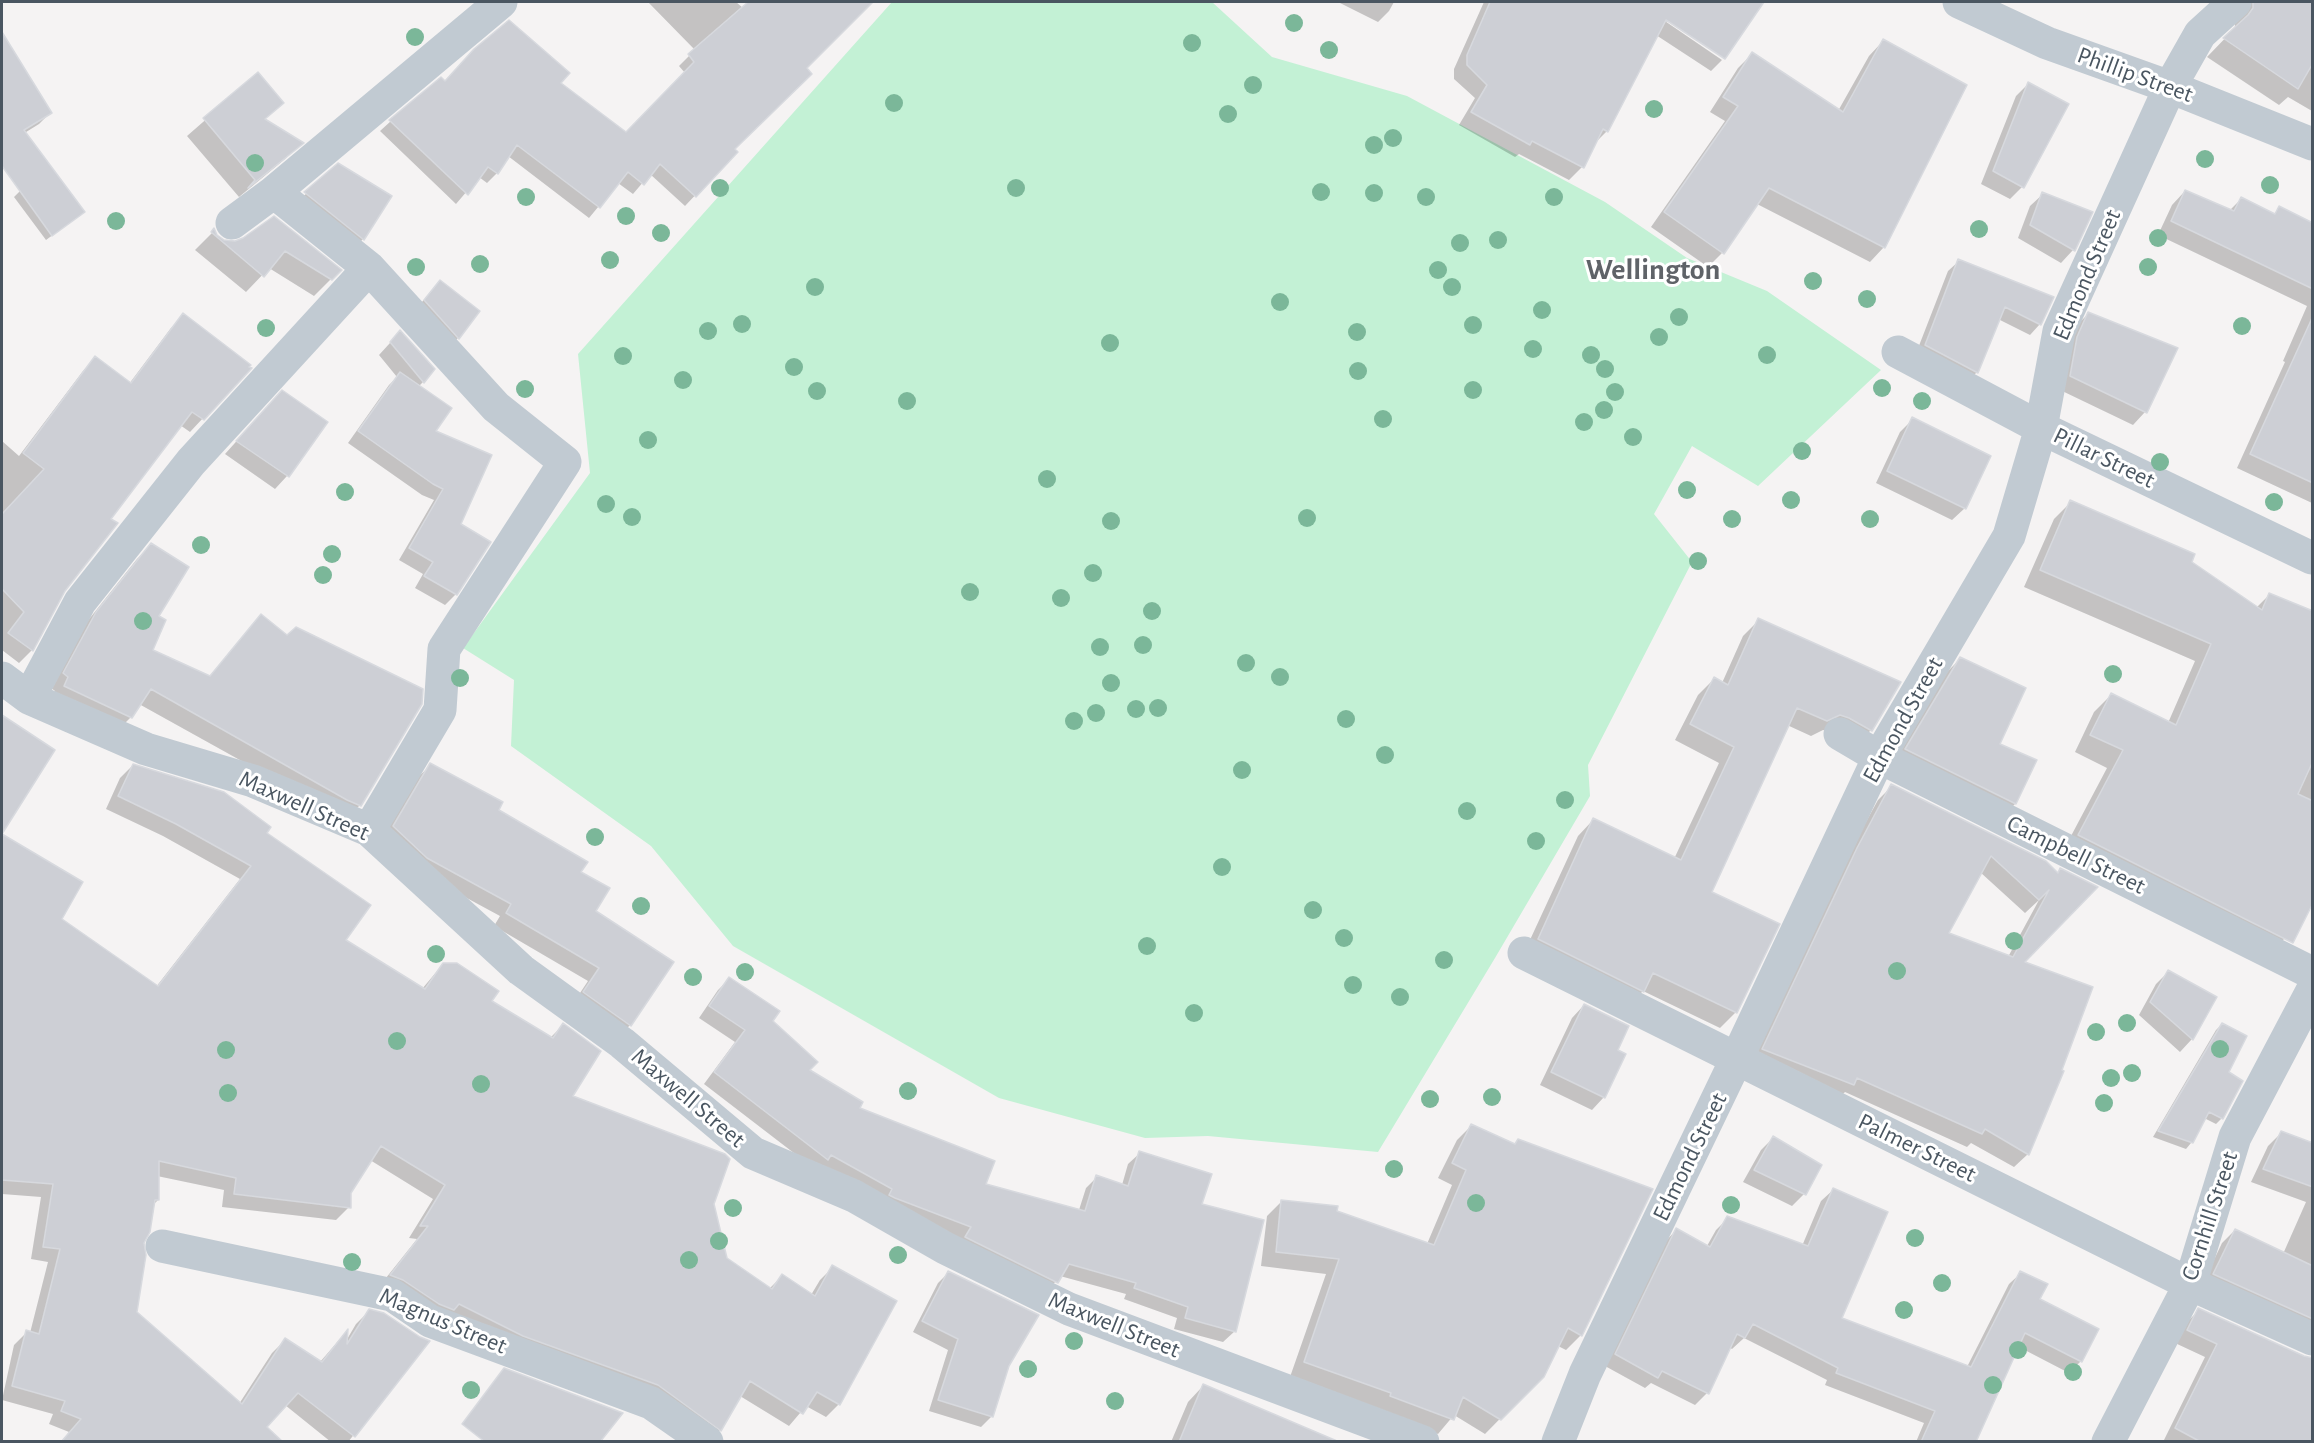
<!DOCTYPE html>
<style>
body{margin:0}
#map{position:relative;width:2314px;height:1443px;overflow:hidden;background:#f5f3f3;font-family:"Alegreya Sans",sans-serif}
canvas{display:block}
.frame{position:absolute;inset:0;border:3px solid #4a5661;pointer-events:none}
</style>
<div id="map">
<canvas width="2314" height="1443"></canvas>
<div class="frame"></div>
</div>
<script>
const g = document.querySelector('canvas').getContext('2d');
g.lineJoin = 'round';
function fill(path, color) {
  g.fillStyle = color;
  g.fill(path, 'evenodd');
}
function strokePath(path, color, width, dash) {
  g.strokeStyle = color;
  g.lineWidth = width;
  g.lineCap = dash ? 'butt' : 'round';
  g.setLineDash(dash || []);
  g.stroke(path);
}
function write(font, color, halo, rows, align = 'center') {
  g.font = font + ' "Alegreya Sans",sans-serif';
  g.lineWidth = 6;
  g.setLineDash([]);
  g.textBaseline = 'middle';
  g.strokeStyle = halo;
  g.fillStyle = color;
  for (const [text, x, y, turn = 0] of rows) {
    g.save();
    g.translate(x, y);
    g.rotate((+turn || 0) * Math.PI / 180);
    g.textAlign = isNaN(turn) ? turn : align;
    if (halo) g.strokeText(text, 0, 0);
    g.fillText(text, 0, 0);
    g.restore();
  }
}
fill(new Path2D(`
 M 892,2 L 1212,2 L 1272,57 L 1407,96 L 1605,202 L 1687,258 L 1767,291 L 1881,370 L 1758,486 L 1692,446 L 1654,514 L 1692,562 L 1588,765 L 1590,796 L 1495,958 L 1378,1152 L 1208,1136 L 1145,1138 L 999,1098 L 733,946 L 651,846 L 511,746 L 514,680 L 463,648 L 590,473 L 578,354 Z`), '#c3f1d5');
fill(new Path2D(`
 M 648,2 L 736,2 L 743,8 L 750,2 L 807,65 L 733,149 L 736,152 L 685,206 L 650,174 L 633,194 L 618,183 L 589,218 L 508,156 L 497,173 L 487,183 L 479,177 L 456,204 L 380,131 L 391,121 L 445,82 L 559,83 L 626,134 L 685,73 L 679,66 L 695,50 Z
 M 1338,2 L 1394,2 L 1389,11 L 1378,22 Z
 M 1484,2 L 1762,2 L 1723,59 L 1723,56 L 1660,15 L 1659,17 L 1722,60 L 1711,71 L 1656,35 L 1607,131 L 1595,143 L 1582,167 L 1569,180 L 1519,154 L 1515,157 L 1459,125 L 1475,98 L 1454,79 L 1454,69 Z
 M 2234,2 L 2312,2 L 2312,111 L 2288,97 L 2279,105 L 2207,57 L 2235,28 Z
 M 1883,41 L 1884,247 L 1870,262 L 1757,204 L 1722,253 L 1708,267 L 1651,227 L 1725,121 L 1710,112 L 1738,68 L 1752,54 L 1838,111 L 1869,56 Z
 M 2,43 L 50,113 L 39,124 L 2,147 Z
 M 258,74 L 282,102 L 264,120 L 301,143 L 285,159 L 239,197 L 187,136 Z
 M 2028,84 L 2022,187 L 2010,199 L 1981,184 L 2016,96 Z
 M 338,165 L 389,197 L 363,239 L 345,258 L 287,211 Z
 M 20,191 L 77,217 L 46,240 L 14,197 Z
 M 2185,191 L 2229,211 L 2241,199 L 2273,215 L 2279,208 L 2312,225 L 2312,503 L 2237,468 L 2285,362 L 2283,361 L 2307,306 L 2158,235 L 2172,205 Z
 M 2043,194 L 2091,213 L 2073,250 L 2061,263 L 2018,238 L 2030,206 Z
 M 274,218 L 331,279 L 314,296 L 269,268 L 246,292 L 195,250 L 214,231 L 216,236 L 223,241 L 235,243 L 244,239 Z
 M 1959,261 L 2040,324 L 2030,335 L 1998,319 L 1977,372 L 1966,383 L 1915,356 L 1948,271 Z
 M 440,282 L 458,338 L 446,350 L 412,313 Z
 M 2089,313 L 2176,349 L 2145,412 L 2133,425 L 2058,389 L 2076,326 Z
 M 184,315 L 249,369 L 190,432 L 180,425 L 109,519 L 64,590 L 32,650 L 19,663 L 2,650 L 2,441 L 19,456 L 83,371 L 96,358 L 129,384 L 171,328 Z
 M 400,332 L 423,382 L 418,387 L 434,431 L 459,525 L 456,594 L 445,605 L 415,588 L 423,574 L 399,560 L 434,500 L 422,495 L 348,443 L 389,385 L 397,377 L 379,355 Z
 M 270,404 L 325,422 L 287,476 L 275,489 L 225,454 Z
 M 1913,419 L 1965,508 L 1952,520 L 1876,483 L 1900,432 Z
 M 2071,502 L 2190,562 L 2256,608 L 2270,594 L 2312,613 L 2312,873 L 2285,938 L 2268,955 L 2062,853 L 2107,768 L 2075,752 L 2094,712 L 2111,695 L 2168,723 L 2195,661 L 2024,587 L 2054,519 Z
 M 151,545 L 157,617 L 151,650 L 209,677 L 261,616 L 360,805 L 346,819 L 139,704 L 131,717 L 117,731 L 51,700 L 55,691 L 51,688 L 82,628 L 137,559 Z
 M 1759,620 L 1871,730 L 1855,746 L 1833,733 L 1823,730 L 1811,736 L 1787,725 L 1710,893 L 1736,1012 L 1720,1028 L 1643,991 L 1627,1007 L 1523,955 L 1578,836 L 1593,820 L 1674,859 L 1719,763 L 1675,740 L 1698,695 L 1714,679 L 1722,683 L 1743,636 Z
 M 1960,659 L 1998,745 L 2035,761 L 2015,804 L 1997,822 L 1888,768 L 1942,677 Z
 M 2,721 L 53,750 L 2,831 Z
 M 133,765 L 265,834 L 343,940 L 422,989 L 443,964 L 490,1002 L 550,1038 L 563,1025 L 571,1097 L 712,1204 L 726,1259 L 769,1289 L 782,1276 L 811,1295 L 820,1280 L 833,1267 L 839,1404 L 826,1417 L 806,1406 L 789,1426 L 740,1396 L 720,1430 L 708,1442 L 378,1288 L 417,1239 L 409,1238 L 433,1199 L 370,1160 L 350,1193 L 349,1207 L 336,1220 L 222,1207 L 224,1190 L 157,1176 L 158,1200 L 153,1205 L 142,1242 L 135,1313 L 239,1404 L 272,1353 L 285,1340 L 320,1362 L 346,1332 L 346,1341 L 356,1324 L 369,1311 L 428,1342 L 348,1442 L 331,1442 L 285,1405 L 122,1442 L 61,1442 L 69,1432 L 49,1424 L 53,1414 L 2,1400 L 14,1345 L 27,1332 L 30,1333 L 48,1262 L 31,1259 L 41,1197 L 2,1194 L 2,1098 L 9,1091 L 101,1106 L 2,1058 L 2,836 L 81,883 L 60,920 L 156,987 L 240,879 L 163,836 L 106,809 L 120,778 Z
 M 431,765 L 497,810 L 579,873 L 594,911 L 672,963 L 630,1025 L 618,1038 L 572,1005 L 588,981 L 494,926 L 500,916 L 415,870 L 382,839 L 418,777 Z
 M 1892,786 L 2057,874 L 2061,870 L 2023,962 L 2028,1154 L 2014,1167 L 1971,1143 L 1967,1147 L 1845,1092 L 1839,1098 L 1749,1063 L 1843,863 L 1878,800 ZM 1980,872 L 2025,913 L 2039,900 L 2008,957 L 1946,934 Z
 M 2168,972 L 2215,997 L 2192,1039 L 2180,1052 L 2139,1015 L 2156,984 Z
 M 729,979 L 771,1021 L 808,1071 L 857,1108 L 984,1185 L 1079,1210 L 1086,1188 L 1097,1177 L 1122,1185 L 1128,1164 L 1140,1153 L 1201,1205 L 1235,1331 L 1223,1342 L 1174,1329 L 1177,1318 L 1124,1299 L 1126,1294 L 1060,1276 L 1046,1293 L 816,1170 L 704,1084 L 735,1042 L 699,1018 L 718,990 Z
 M 1584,1005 L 1616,1050 L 1604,1097 L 1592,1110 L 1540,1085 L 1572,1018 Z
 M 2222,1024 L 2227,1073 L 2222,1118 L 2216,1124 L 2204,1118 L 2191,1143 L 2186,1149 L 2153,1137 L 2216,1030 Z
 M 1472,1125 L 1581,1335 L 1566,1350 L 1558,1346 L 1542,1376 L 1485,1434 L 1454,1415 L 1438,1434 L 1290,1377 L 1326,1274 L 1261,1266 L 1267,1216 L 1282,1201 L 1335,1212 L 1427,1244 L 1452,1185 L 1438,1178 L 1457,1140 Z
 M 2281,1133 L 2310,1144 L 2312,1139 L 2312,1339 L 2201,1287 L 2222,1243 L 2235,1230 L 2283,1254 L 2306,1202 L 2251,1182 L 2268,1146 Z
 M 1773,1138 L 1804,1194 L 1792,1206 L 1743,1182 L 1761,1150 Z
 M 1833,1190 L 1839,1319 L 1967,1367 L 2009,1284 L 2021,1273 L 2081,1361 L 2069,1373 L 2017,1346 L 1974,1442 L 1916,1442 L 1924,1423 L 1825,1385 L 1827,1380 L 1744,1338 L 1732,1349 L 1729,1347 L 1707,1393 L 1695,1405 L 1651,1383 L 1645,1388 L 1605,1366 L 1665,1242 L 1676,1230 L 1707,1246 L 1716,1230 L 1728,1218 L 1802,1246 L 1821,1201 Z
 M 949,1272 L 1008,1365 L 992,1416 L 981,1427 L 929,1411 L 948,1350 L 913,1332 L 938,1283 Z
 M 2199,1310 L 2304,1358 L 2312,1442 L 2163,1442 L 2205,1357 L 2175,1343 L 2186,1323 Z
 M 1203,1386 L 1280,1442 L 1171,1442 L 1188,1402 Z`), '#0003');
const building = new Path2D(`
 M 748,2 L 873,2 L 807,68 L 812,74 L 735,149 L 738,152 L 696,197 L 660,164 L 644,185 L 628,172 L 600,208 L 517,145 L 498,174 L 488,167 L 468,195 L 389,120 L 441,77 L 445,81 L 474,49 L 509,20 L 570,73 L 561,83 L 626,132 L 694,62 L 688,54 Z
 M 1490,2 L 1764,2 L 1725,59 L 1666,20 L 1608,132 L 1603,129 L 1584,168 L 1532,141 L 1530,145 L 1471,112 L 1487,85 L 1467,65 L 1467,55 Z
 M 2253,2 L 2313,2 L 2313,63 L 2298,89 L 2223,38 L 2248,15 L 2253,8 Z
 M 2,32 L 52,113 L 24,130 L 85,212 L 52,236 L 2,166 Z
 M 1883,39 L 1967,85 L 1885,248 L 1769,188 L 1724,254 L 1664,212 L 1738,106 L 1723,97 L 1752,52 L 1843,112 Z
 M 258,72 L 284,103 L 265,119 L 304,143 L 248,188 L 255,180 L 203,118 Z
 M 2028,82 L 2069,104 L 2024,188 L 1993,171 Z
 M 338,163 L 392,196 L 364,240 L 304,192 Z
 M 2185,190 L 2234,211 L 2241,197 L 2275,214 L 2279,206 L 2313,223 L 2313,289 L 2171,221 Z
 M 2042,192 L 2093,212 L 2075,251 L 2030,225 Z
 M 274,216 L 342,270 L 332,280 L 285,251 L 264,277 L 211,232 L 214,228 L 217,235 L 224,240 L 235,241 L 243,238 Z
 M 1958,259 L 2054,297 L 2041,325 L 2005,307 L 1978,373 L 1925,345 Z
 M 440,280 L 480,311 L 459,339 L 424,300 Z
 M 2088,312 L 2178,348 L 2147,413 L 2070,376 L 2077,337 Z
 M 183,313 L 251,365 L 249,367 L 252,368 L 204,420 L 192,412 L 111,519 L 118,523 L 65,591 L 33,651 L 8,633 L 24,612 L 2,589 L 2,514 L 44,469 L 23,453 L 95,356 L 131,383 Z
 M 2313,316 L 2313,483 L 2250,454 Z
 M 400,330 L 435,369 L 424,383 L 390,342 Z
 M 400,372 L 452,408 L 436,431 L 492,455 L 461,524 L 491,542 L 457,595 L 424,576 L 433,562 L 409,548 L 443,489 L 433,484 L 358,431 Z
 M 282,390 L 328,422 L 289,477 L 236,441 Z
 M 1912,417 L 1991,456 L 1966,509 L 1887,471 Z
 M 2070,500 L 2195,554 L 2192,562 L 2262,610 L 2269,593 L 2313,611 L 2313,761 L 2298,794 L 2313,801 L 2313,903 L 2293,943 L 2078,835 L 2123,750 L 2090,735 L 2111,693 L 2176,725 L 2211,644 L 2040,570 Z
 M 151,543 L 189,567 L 159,616 L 166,620 L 153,650 L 210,676 L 261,614 L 287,635 L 296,627 L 423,689 L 422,704 L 361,806 L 347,800 L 151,689 L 132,718 L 64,686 L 68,677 L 63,673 L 96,612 Z
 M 1758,618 L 1901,682 L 1872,731 L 1849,718 L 1840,715 L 1827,721 L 1797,708 L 1712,892 L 1780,924 L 1737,1013 L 1653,973 L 1644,992 L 1538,939 L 1593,818 L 1681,860 L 1734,747 L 1690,724 L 1714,677 L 1728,685 Z
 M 1960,657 L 2026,688 L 2000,744 L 2037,760 L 2016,804 L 1905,749 Z
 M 2,715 L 55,750 L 2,834 Z
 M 430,763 L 503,802 L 499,810 L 588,862 L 581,872 L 610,888 L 596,911 L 674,962 L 631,1026 L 583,992 L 599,968 L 506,913 L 511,904 L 427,858 L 393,826 Z
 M 133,764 L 224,792 L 271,827 L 267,833 L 371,905 L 346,940 L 425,989 L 443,963 L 457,963 L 499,991 L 492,1001 L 553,1038 L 563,1023 L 601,1051 L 573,1096 L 725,1154 L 730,1159 L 714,1204 L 727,1258 L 772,1289 L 782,1274 L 815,1296 L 832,1265 L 897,1301 L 840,1405 L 817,1392 L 803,1414 L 750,1381 L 721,1431 L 658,1385 L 523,1336 L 459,1304 L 454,1310 L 439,1304 L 403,1280 L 390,1275 L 428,1226 L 420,1226 L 445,1185 L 381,1146 L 351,1193 L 351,1208 L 234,1194 L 236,1178 L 159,1161 L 159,1200 L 155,1200 L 150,1232 L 144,1243 L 146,1255 L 137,1312 L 242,1404 L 285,1338 L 322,1362 L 348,1329 L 347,1344 L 369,1309 L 384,1313 L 420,1337 L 430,1341 L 355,1437 L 298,1393 L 267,1427 L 283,1442 L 61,1442 L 81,1419 L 61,1411 L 65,1401 L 12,1386 L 26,1330 L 39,1334 L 60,1249 L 43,1247 L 53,1184 L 2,1180 L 2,834 L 83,882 L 62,919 L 158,986 L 251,866 L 176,824 L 118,796 Z
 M 1891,784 L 2046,861 L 2058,873 L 2060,868 L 2098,887 L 2025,962 L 2093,987 L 2062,1070 L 2064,1071 L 2029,1155 L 1985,1129 L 1982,1134 L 1857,1078 L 1854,1085 L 1762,1049 L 1857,848 ZM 1991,856 L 2039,900 L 2049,890 L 2013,957 L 1949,933 Z
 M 2168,970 L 2217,997 L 2193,1040 L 2150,1002 Z
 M 729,977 L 780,1011 L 773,1021 L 818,1062 L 810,1070 L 863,1102 L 860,1108 L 995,1161 L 986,1184 L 1085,1211 L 1096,1175 L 1128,1186 L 1139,1151 L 1212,1174 L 1202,1204 L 1264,1220 L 1236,1332 L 1185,1318 L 1188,1307 L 1134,1288 L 1136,1283 L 1069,1264 L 1058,1283 L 965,1237 L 971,1227 L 895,1198 L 889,1195 L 892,1189 L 831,1155 L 828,1160 L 714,1072 L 745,1030 L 709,1006 Z
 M 1584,1004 L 1629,1026 L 1618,1050 L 1626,1054 L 1605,1098 L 1551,1072 Z
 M 2222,1023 L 2247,1036 L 2229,1072 L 2243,1081 L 2223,1119 L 2209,1112 L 2193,1143 L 2158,1131 Z
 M 1471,1124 L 1515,1144 L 1518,1139 L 1653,1189 L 1582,1336 L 1568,1328 L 1544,1377 L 1501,1420 L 1463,1397 L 1454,1420 L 1390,1396 L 1391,1393 L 1304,1362 L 1339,1259 L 1276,1252 L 1281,1200 L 1338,1206 L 1337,1211 L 1434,1245 L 1466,1170 L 1452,1163 Z
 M 2281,1131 L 2313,1143 L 2313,1187 L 2263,1169 Z
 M 1773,1136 L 1822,1165 L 1806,1195 L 1754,1170 Z
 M 1833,1188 L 1888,1212 L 1842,1318 L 1971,1367 L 2020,1271 L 2048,1284 L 2040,1299 L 2099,1329 L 2082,1362 L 2025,1333 L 1976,1442 L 1921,1442 L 1935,1411 L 1836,1373 L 1838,1368 L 1753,1324 L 1745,1338 L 1737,1334 L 1709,1394 L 1662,1371 L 1658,1378 L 1615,1354 L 1676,1228 L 1710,1247 L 1727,1216 L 1808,1246 Z
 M 2235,1229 L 2313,1266 L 2313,1319 L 2213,1274 Z
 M 948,1271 L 1039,1315 L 1009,1366 L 993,1417 L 938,1400 L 958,1339 L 922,1321 Z
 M 2198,1308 L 2304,1356 L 2313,1358 L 2313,1442 L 2201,1442 L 2175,1428 L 2217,1344 L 2187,1330 Z
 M 504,1368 L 623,1413 L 600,1442 L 485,1442 L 462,1424 Z
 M 1203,1384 L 1337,1441 L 1337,1442 L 1179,1442 Z`);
fill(building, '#cdcfd5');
strokePath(building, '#d7d9de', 1.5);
strokePath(new Path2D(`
 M 1959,2 L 2047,43 L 2170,87 L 2312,144
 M 274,192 L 369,268 L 496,407 L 565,462 L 444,649 L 440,710 L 369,830
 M 232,223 L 274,192 L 501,2
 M 1898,352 L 2041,428 L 2312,558
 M 2,678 L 29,698 L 146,749 L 253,781 L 369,830 L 521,970 L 622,1043 L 753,1153 L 854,1196 L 945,1248 L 1069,1309 L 1423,1442
 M 29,698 L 80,602 L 191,462 L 369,268
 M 1840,734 L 1879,757 L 2312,973
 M 1524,953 L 2190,1284 L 2312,1339
 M 162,1246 L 392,1295 L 430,1321 L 651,1403 L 707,1442
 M 1558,1442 L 1585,1374 L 1737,1058 L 1879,757 L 2009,536 L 2041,428 L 2059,331 L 2170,87 L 2200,34 L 2235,2
 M 2108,1442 L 2190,1284 L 2235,1137 L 2312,991`), '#c1cad2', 33);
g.fillStyle = '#7bb799';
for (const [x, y] of [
 [1294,23],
 [415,37],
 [1192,43],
 [1329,50],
 [1253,85],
 [894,103],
 [1654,109],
 [1228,114],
 [1393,138],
 [1374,145],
 [2205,159],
 [255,163],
 [2270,185],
 [720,188],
 [1016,188],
 [1321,192],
 [1374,193],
 [526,197],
 [1426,197],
 [1554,197],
 [626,216],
 [116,221],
 [1979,229],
 [661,233],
 [2158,238],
 [1498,240],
 [1460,243],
 [610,260],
 [480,264],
 [416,267],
 [2148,267],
 [1438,270],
 [1813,281],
 [815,287],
 [1452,287],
 [1867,299],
 [1280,302],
 [1542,310],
 [1679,317],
 [742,324],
 [1473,325],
 [2242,326],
 [266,328],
 [708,331],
 [1357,332],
 [1659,337],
 [1110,343],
 [1533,349],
 [1591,355],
 [1767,355],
 [623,356],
 [794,367],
 [1605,369],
 [1358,371],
 [683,380],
 [1882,388],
 [525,389],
 [1473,390],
 [817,391],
 [1615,392],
 [907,401],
 [1922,401],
 [1604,410],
 [1383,419],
 [1584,422],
 [1633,437],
 [648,440],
 [1802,451],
 [2160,462],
 [1047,479],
 [1687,490],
 [345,492],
 [1791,500],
 [2274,502],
 [606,504],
 [632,517],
 [1307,518],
 [1732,519],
 [1870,519],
 [1111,521],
 [201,545],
 [332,554],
 [1698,561],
 [1093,573],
 [323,575],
 [970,592],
 [1061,598],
 [1152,611],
 [143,621],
 [1143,645],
 [1100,647],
 [1246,663],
 [2113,674],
 [1280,677],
 [460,678],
 [1111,683],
 [1158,708],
 [1136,709],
 [1096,713],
 [1346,719],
 [1074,721],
 [1385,755],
 [1242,770],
 [1565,800],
 [1467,811],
 [595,837],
 [1536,841],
 [1222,867],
 [641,906],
 [1313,910],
 [1344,938],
 [2014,941],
 [1147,946],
 [436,954],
 [1444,960],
 [1897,971],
 [745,972],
 [693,977],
 [1353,985],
 [1400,997],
 [1194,1013],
 [2127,1023],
 [2096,1032],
 [397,1041],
 [2220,1049],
 [226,1050],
 [2132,1073],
 [2111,1078],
 [481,1084],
 [908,1091],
 [228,1093],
 [1492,1097],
 [1430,1099],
 [2104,1103],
 [1394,1169],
 [1476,1203],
 [1731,1205],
 [733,1208],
 [1915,1238],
 [719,1241],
 [898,1255],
 [689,1260],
 [352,1262],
 [1942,1283],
 [1904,1310],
 [1074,1341],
 [2018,1350],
 [1028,1369],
 [2073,1372],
 [1993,1385],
 [471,1390],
 [1115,1401]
]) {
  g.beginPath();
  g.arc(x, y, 9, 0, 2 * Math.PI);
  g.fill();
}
write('24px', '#4a5661', '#fff', [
 ["Phillip Street",2135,75,20],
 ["Edmond Street",2087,275,-67],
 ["Pillar Street",2104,458,26],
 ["Edmond Street",1903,720,-61],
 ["Maxwell Street",304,806,24],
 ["Campbell Street",2076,855,26],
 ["Maxwell Street",688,1098,40],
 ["Palmer Street",1917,1148,26],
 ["Edmond Street",1690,1157,-64],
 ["Cornhill Street",2210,1216,-72],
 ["Magnus Street",443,1321,23],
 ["Maxwell Street",1114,1325,22]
]);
write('bold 30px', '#5f6368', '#fff', [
 ["Wellington",1653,270]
]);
</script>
